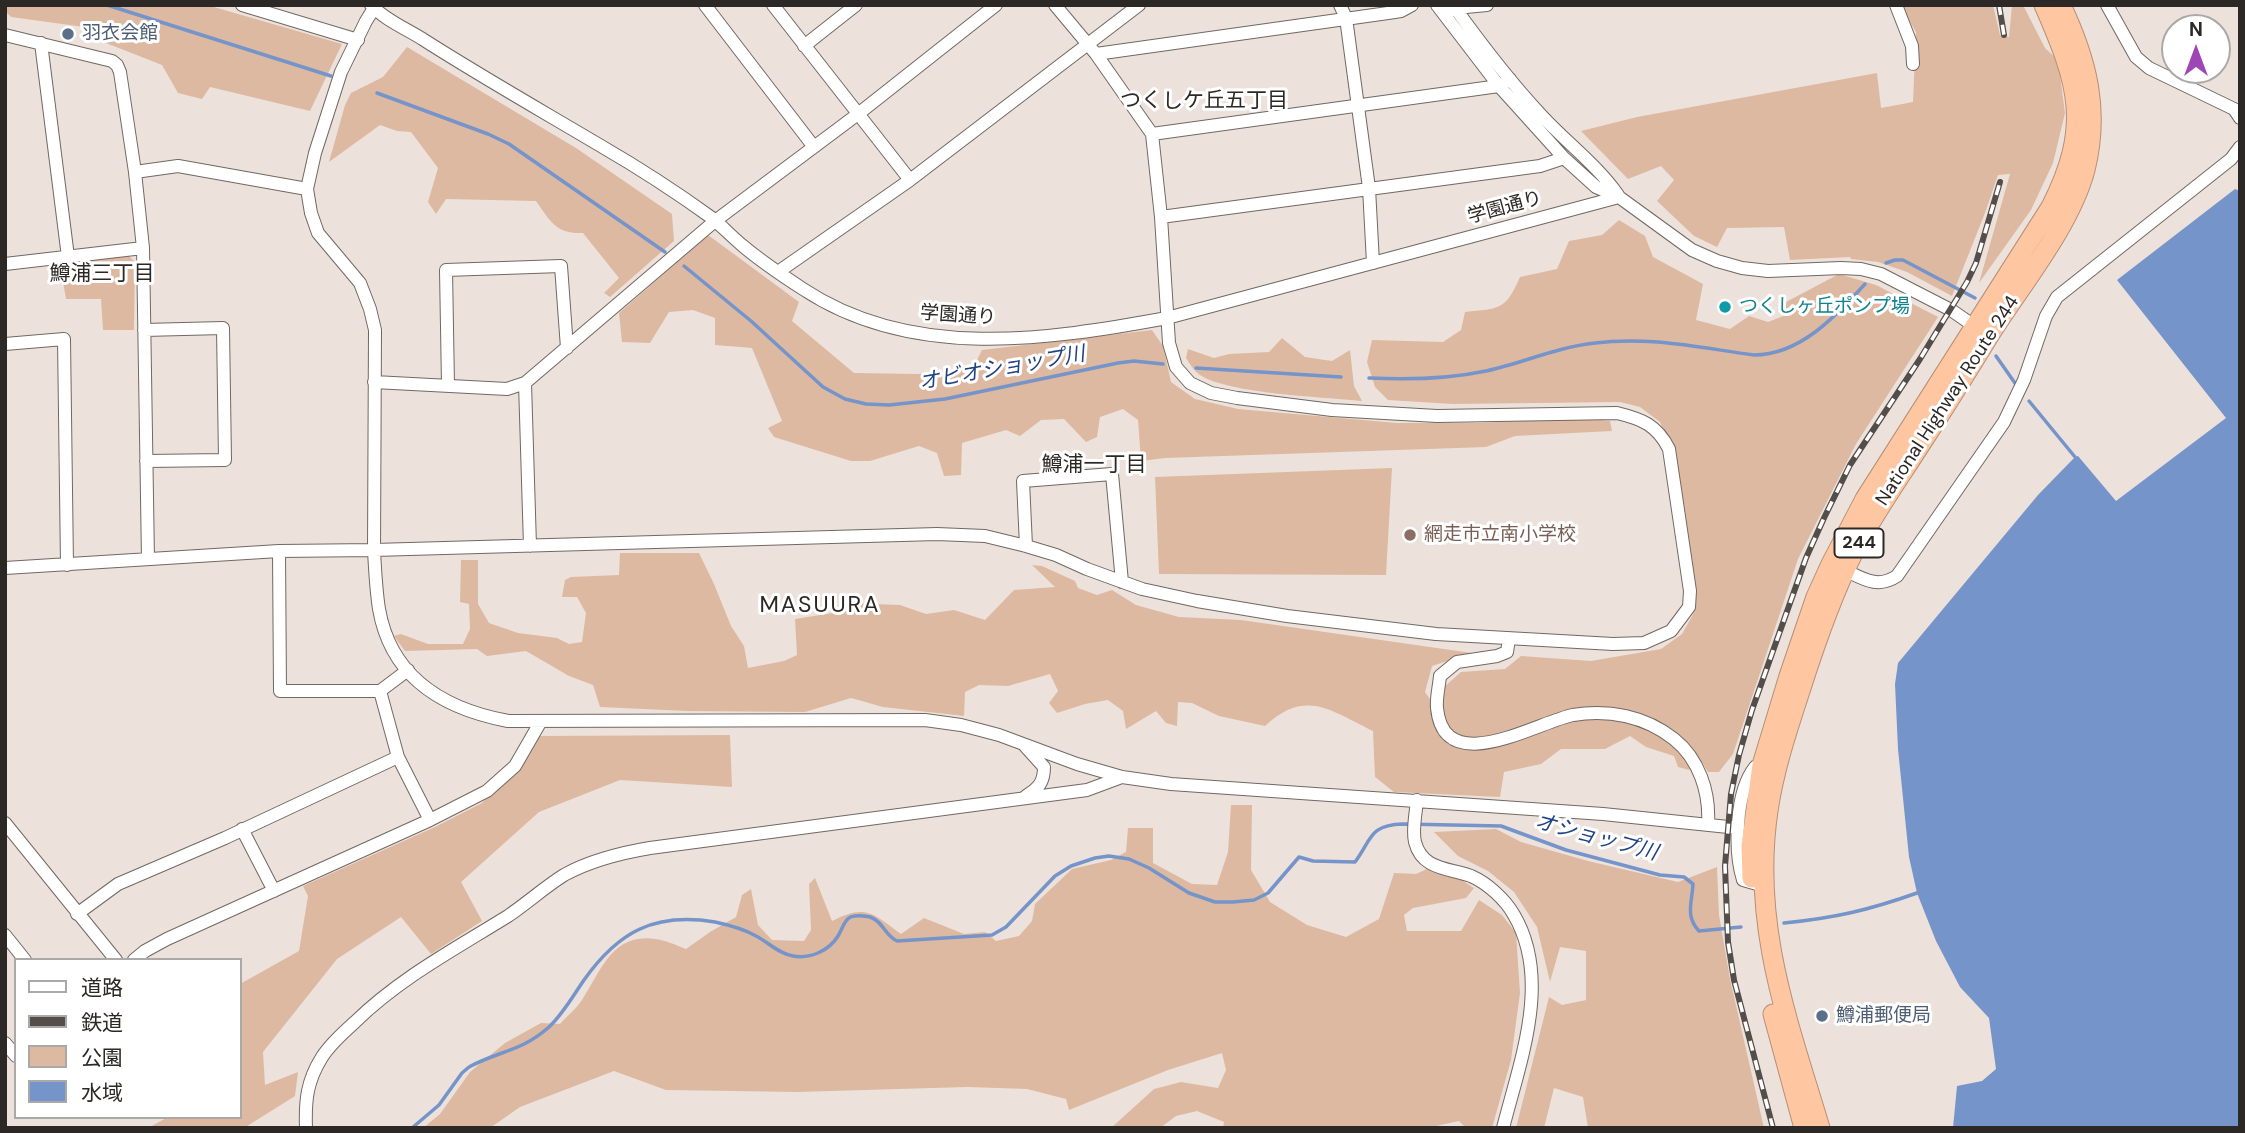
<!DOCTYPE html>
<meta charset="utf-8">
<style>
body{margin:0}
#map{position:relative;width:2245px;height:1133px;overflow:hidden;background:#ece2db;font-family:"DM Sans","Noto Sans JP",sans-serif}
canvas{display:block}
.frame{position:absolute;inset:0;border:7px solid #2b2825;pointer-events:none}
.legend{position:absolute;left:14px;top:958px;width:228px;height:161px;box-sizing:border-box;background:#fff;border:2px solid #aaa9a8;margin:0;padding:9px 12px;list-style:none;font-size:21px;color:#2b2825}
.legend li{display:flex;align-items:center;gap:14px;height:35px}
.legend b{width:35px;border:2px solid #aaa9a8}
.north{position:absolute;left:2161px;top:14px;width:70px;height:70px;box-sizing:border-box;background:#fff;border:2px solid #aaa9a8;border-radius:50%;rotate:0deg;font-size:19px;font-weight:700;line-height:28px;text-align:center;color:#2b2825}
.north::after{content:'';display:block;margin:auto;width:24px;height:32px;background:#9e46b3;clip-path:polygon(50% 0,100% 100%,50% 72%,0 100%)}
</style>
<div id="map">
<canvas width="2245" height="1133"></canvas>
<div class="frame"></div>
<ul class="legend">
<li><b style="height:9px;background:#fff"></b>道路</li>
<li><b style="height:9px;background:#534e4a"></b>鉄道</li>
<li><b style="height:19px;background:#deb9a1"></b>公園</li>
<li><b style="height:19px;background:#7594c9"></b>水域</li>
</ul>
<div class="north">N</div>
</div>
<script>
const g = document.querySelector('canvas').getContext('2d');
g.lineJoin = 'round';
function fill(path, color) {
  g.fillStyle = color;
  g.fill(path, 'evenodd');
}
function strokePath(path, color, width, dash) {
  g.strokeStyle = color;
  g.lineWidth = width;
  g.lineCap = dash ? 'butt' : 'round';
  g.setLineDash(dash || []);
  g.stroke(path);
}
function write(font, color, halo, rows, align = 'center') {
  g.font = font + ' "DM Sans","Noto Sans JP",sans-serif';
  g.lineWidth = 6;
  g.setLineDash([]);
  g.textBaseline = 'middle';
  g.strokeStyle = halo;
  g.fillStyle = color;
  for (const [text, x, y, turn = 0] of rows) {
    g.save();
    g.translate(x, y);
    g.rotate((+turn || 0) * Math.PI / 180);
    g.textAlign = isNaN(turn) ? turn : align;
    if (halo) g.strokeText(text, 0, 0);
    g.fillText(text, 0, 0);
    g.restore();
  }
}
fill(new Path2D(`
 M 5,5 L 207,5 L 342,44 L 310,111 L 210,87 L 202,99 L 178,93 L 162,65 L 106,43 L 84,27 L 11,17 L 5,11 Z
 M 1900,5 L 1993,5 L 2000,35 L 2009,37 L 2012,5 L 2023,5 L 2045,48 L 2058,60 L 2065,113 L 2053,163 L 2031,210 L 1979,283 L 2010,174 L 1998,175 L 1985,213 L 1952,296 L 1907,272 L 1878,262 L 1851,259 L 1850,257 L 1790,260 L 1784,227 L 1727,228 L 1717,247 L 1694,236 L 1657,201 L 1674,180 L 1661,166 L 1628,179 L 1581,131 L 1637,117 L 1877,73 L 1881,108 L 1913,102 L 1916,32 Z
 M 407,47 L 576,148 L 672,214 L 674,241 L 610,297 L 604,293 L 619,278 L 583,233 C 556,234 551,222 536,201 L 446,199 L 436,214 L 428,202 L 438,168 L 411,132 L 397,131 L 380,125 L 329,162 L 345,105 L 351,93 L 383,77 Z
 M 1619,220 L 1645,236 L 1653,257 L 1703,284 L 1696,320 L 1730,329 L 1749,316 L 1768,322 L 1786,315 L 1786,302 L 1839,274 L 1876,285 L 1938,317 L 1856,444 L 1798,559 L 1733,754 L 1719,772 L 1708,772 L 1701,761 L 1689,770 L 1678,767 L 1674,756 L 1646,747 L 1630,736 L 1605,749 L 1561,749 L 1541,764 L 1504,772 L 1500,797 L 1394,792 L 1375,777 L 1373,731 C 1331,711 1306,688 1265,726 L 1219,716 L 1192,703 L 1178,702 L 1177,726 L 1166,723 L 1156,711 L 1126,729 L 1123,711 L 1108,700 L 1085,704 L 1057,713 L 1049,703 L 1058,691 L 1050,674 L 1008,686 L 979,685 L 965,692 L 964,716 L 883,707 L 851,698 L 805,712 L 687,711 L 600,707 L 593,685 L 569,676 L 526,651 L 487,656 L 477,649 L 405,651 L 394,636 L 401,634 L 428,644 L 463,644 L 470,629 L 469,604 L 460,602 L 461,560 L 478,560 L 478,604 L 489,623 L 518,633 L 557,638 L 569,644 L 582,642 L 586,613 L 577,597 L 562,597 L 565,580 L 571,577 L 619,575 L 620,553 L 699,553 L 714,584 L 731,626 L 744,646 L 748,668 L 784,661 L 797,655 L 795,619 L 839,612 L 846,603 L 900,605 L 926,614 L 954,610 L 985,620 L 1014,590 L 1055,587 L 1032,565 L 1042,566 L 1075,581 L 1078,588 L 1097,595 L 1112,590 L 1136,605 L 1179,617 L 1241,620 L 1472,653 L 1432,666 L 1425,692 L 1432,702 L 1443,688 L 1461,672 L 1505,669 L 1521,656 L 1591,661 L 1661,649 L 1682,634 L 1695,611 L 1676,462 L 1660,422 L 1640,407 L 1620,402 L 1452,404 L 1388,400 L 1375,387 L 1367,362 L 1372,340 L 1443,342 L 1461,330 L 1465,312 C 1500,308 1505,311 1520,277 L 1557,269 L 1569,241 L 1602,235 Z
 M 708,235 L 799,302 L 792,321 L 854,373 L 918,374 L 973,368 L 982,350 L 1152,330 L 1163,346 L 1171,382 L 1195,399 L 1238,409 L 1397,423 L 1478,423 L 1583,418 L 1610,421 L 1612,431 L 1515,436 L 1486,447 L 1165,458 L 1141,461 L 1138,420 L 1123,409 L 1100,417 L 1097,437 L 1086,442 L 1064,419 L 1041,420 L 1020,436 L 1006,430 L 962,443 L 961,475 L 944,476 L 937,453 L 919,446 L 870,461 L 851,461 L 774,437 L 768,428 L 782,421 L 752,348 L 715,345 L 715,318 L 693,310 L 669,312 L 650,343 L 622,342 L 619,313 Z
 M 128,255 L 135,262 L 134,330 L 103,330 L 101,299 L 66,299 L 60,264 Z
 M 1282,338 L 1305,357 L 1332,361 L 1350,350 L 1354,386 L 1362,401 C 1324,397 1229,394 1200,375 C 1194,371 1190,364 1186,358 L 1188,349 L 1214,358 L 1229,354 L 1269,352 Z
 M 1392,468 L 1386,575 L 1159,574 L 1155,477 Z
 M 730,735 L 732,787 L 620,780 L 539,812 L 461,882 L 482,921 L 431,954 L 401,917 L 337,959 L 263,1052 L 265,1085 L 298,1072 L 295,1096 L 244,1128 L 148,1128 L 168,1117 L 240,1117 L 240,984 L 299,951 L 308,896 L 303,886 L 435,827 L 482,803 L 516,770 L 540,736 Z
 M 1231,805 L 1252,805 L 1251,870 L 1270,902 L 1307,925 L 1346,937 L 1379,919 L 1394,873 L 1416,874 L 1429,868 L 1457,877 L 1474,888 L 1466,898 L 1413,908 L 1404,915 L 1407,931 L 1461,931 L 1479,900 L 1502,915 L 1516,933 L 1520,993 L 1511,1060 L 1492,1128 L 1466,1128 L 1459,1121 L 1427,1128 L 1223,1128 L 1224,1122 L 1197,1111 L 1176,1116 L 1160,1128 L 1111,1128 L 1154,1089 L 1181,1082 L 1218,1088 L 1226,1070 L 1222,1053 L 1168,1070 L 1069,1110 L 1066,1099 L 1027,1089 L 967,1087 L 797,1092 L 666,1090 L 614,1071 L 520,1107 L 490,1128 L 423,1128 L 440,1114 L 470,1072 L 505,1043 L 541,1023 L 560,1024 C 567,1016 576,1009 582,1000 C 601,971 612,933 655,939 C 665,940 676,945 686,949 L 710,932 L 736,917 L 742,895 L 751,889 L 758,925 L 772,940 L 804,941 L 811,930 L 809,884 L 815,878 L 832,921 C 866,903 874,914 901,934 L 924,918 L 964,934 L 985,932 L 996,941 L 1019,936 L 1032,921 L 1035,904 L 1072,869 L 1111,860 L 1126,852 L 1128,828 L 1153,828 L 1153,863 L 1192,884 L 1217,885 L 1228,852 Z
 M 1496,829 L 1521,842 L 1588,861 L 1678,882 L 1717,867 L 1719,915 L 1730,979 L 1764,1128 L 1588,1128 L 1583,1097 L 1554,1088 L 1544,1128 L 1516,1128 L 1549,997 L 1562,1005 L 1586,1000 L 1586,951 L 1560,947 L 1550,982 L 1537,927 L 1514,892 L 1488,871 L 1458,856 L 1434,832 Z`), '#deb9a1');
fill(new Path2D(`
 M 2235,189 L 2240,191 L 2240,1128 L 1953,1128 L 1957,1086 L 1982,1081 L 1996,1069 L 1989,1018 L 1960,987 L 1936,941 L 1917,893 L 1909,857 L 1898,749 L 1895,684 L 1898,663 L 2038,495 L 2075,457 L 2078,456 L 2116,501 L 2226,418 L 2117,280 Z`), '#7594c9');
strokePath(new Path2D(`
 M 107,5 L 331,76
 M 377,93 L 488,134 L 509,144 L 665,252
 M 1886,263 L 1895,260 L 1903,260 L 1975,298
 M 684,266 L 751,321 L 823,387 L 845,399 L 866,404 L 889,405 L 945,399 L 1118,363 L 1134,361 L 1163,364
 M 1996,356 L 2017,386
 M 1196,368 L 1341,377
 M 1369,378 C 1409,380 1448,379 1486,371 C 1523,363 1557,347 1595,343 C 1649,336 1701,348 1754,355 C 1800,355 1836,316 1865,284
 M 2029,401 L 2075,457
 M 1784,923 C 1835,918 1869,910 1917,893
 M 412,1128 L 439,1105 L 462,1073 L 469,1067 C 498,1051 521,1052 549,1027 C 563,1014 573,996 584,980 C 618,932 654,912 715,922 C 729,925 744,929 756,936 C 768,942 779,954 793,956 C 810,959 829,951 838,936 C 842,930 844,921 849,918 C 854,914 864,916 870,917 C 883,921 885,936 897,941 L 992,935 L 1006,927 L 1055,876 L 1071,866 L 1095,858 L 1109,856 L 1129,859 L 1149,868 L 1189,893 L 1215,902 L 1233,902 L 1254,900 L 1268,893 L 1299,857 L 1313,861 L 1355,862 C 1372,839 1369,825 1403,824 L 1501,826 L 1566,850 L 1660,875 L 1684,877 L 1693,884 C 1692,903 1685,916 1699,931 L 1741,927`), '#7594c9', 3.5);
const minor = new Path2D(`
 M 242,5 L 358,40
 M 371,5 C 385,20 407,29 424,40 C 482,77 542,111 601,146 C 639,168 676,192 712,218 C 723,227 732,237 743,246 C 762,262 783,276 803,289 C 912,361 1047,340 1167,318 L 1619,197
 M 376,5 L 366,21 L 341,72 L 315,153 L 307,189 L 311,213 L 318,233 L 360,283 L 370,309 L 375,330 L 374,550 L 937,534 L 985,536 L 1026,546 L 1056,555 L 1087,569 L 1142,589 L 1197,601 L 1287,616 L 1436,634 L 1613,644 L 1644,643 L 1671,631 L 1689,607 L 1690,591 L 1669,449 C 1657,425 1642,419 1617,413 L 1437,416 L 1332,410 L 1237,398 L 1211,393 L 1190,383 L 1176,367 L 1169,343 L 1161,217 L 1152,134 L 1096,54 L 1055,5
 M 705,5 L 814,147
 M 773,5 L 910,180
 M 1340,5 L 1346,18 L 1369,188 L 1373,263
 M 1437,5 L 1499,86 L 1564,158 L 1596,187 L 1619,197 L 1692,250 L 1717,261 L 1742,268 L 1768,271 L 1841,268 L 1861,269 L 1881,274 L 1951,310 L 1980,330
 M 1453,5 C 1481,44 1510,82 1542,116 C 1567,143 1597,165 1618,195
 M 1896,5 L 1912,46 L 1913,64
 M 2107,5 L 2136,57 L 2149,68 L 2234,109 L 2240,118
 M 1450,11 L 1455,8 L 1487,5
 M 5,35 L 112,61 L 117,65 L 120,72 L 135,172 L 143,248 L 148,559
 M 41,43 L 68,257
 M 804,46 L 856,5
 M 1096,54 L 1388,13 L 1401,11 L 1412,5
 M 1152,134 L 1499,86 L 1510,79
 M 135,172 L 178,166 L 307,189
 M 1161,217 L 1540,166 L 1564,158
 M 5,264 L 143,248
 M 778,272 L 910,180 L 1139,5
 M 144,330 L 223,328 L 225,460 L 146,461
 M 5,344 L 64,339 L 67,565
 M 374,382 L 507,389 L 525,383 L 715,221 L 858,114 L 996,5
 M 525,383 L 530,546
 M 448,385 L 446,270 L 561,266 L 567,348
 M 1026,546 L 1023,481 L 1112,474 L 1122,582
 M 279,551 L 280,691 L 380,691 L 408,670
 M 5,568 L 279,551 L 374,550 C 375,570 376,590 379,609 C 391,678 444,709 508,721 L 925,720 L 961,725 L 999,735 L 1077,764 L 1122,777 L 1171,784 L 1603,814 L 1738,828
 M 1840,568 C 1861,577 1876,590 1897,576 L 2004,422 L 2024,380 L 2046,316 L 2057,297 L 2231,159 L 2240,147
 M 1509,639 L 1507,652 L 1497,656 L 1457,662 L 1440,676 C 1439,687 1436,698 1437,708 C 1444,780 1537,722 1573,715 C 1608,709 1645,716 1674,739 C 1699,759 1710,792 1708,824
 M 380,691 L 398,757 L 430,820
 M 1025,746 L 1044,767 C 1044,782 1039,788 1026,796
 M 1417,800 C 1416,813 1412,830 1415,842 C 1422,870 1449,868 1471,876 C 1487,883 1505,899 1514,915 C 1552,980 1520,1061 1503,1128
 M 5,823 L 116,960
 M 242,829 L 274,891
 M 1757,884 L 1743,880 C 1734,851 1735,792 1755,767 L 1766,765
 M 77,914 L 118,884 L 225,838 L 398,757
 M 5,935 L 25,960
 M 134,960 L 145,951 L 167,939 L 430,820 L 487,791 L 515,766 L 541,721
 M 5,1043 L 16,1056
 M 306,1128 C 305,1100 307,1081 322,1057 C 331,1043 343,1033 355,1022 C 400,978 455,949 508,916 C 527,903 545,887 564,875 C 591,860 620,853 650,848 L 1087,790 L 1122,777`);
const highway = new Path2D(`
 M 1752,878 L 1751,846 L 1762,765 L 1789,676 L 1816,597 L 1831,564 L 1865,499 L 2051,207 C 2092,126 2079,85 2044,5
 M 1773,1014 L 1804,1128
 M 1820,1128 C 1788,1021 1751,925 1768,811 C 1774,769 1788,728 1801,688 C 1816,641 1832,595 1854,551 C 1874,513 1899,478 1922,442 C 1945,407 1968,370 1990,334 C 2021,285 2070,226 2085,170 C 2100,110 2087,60 2061,5`);
strokePath(minor, '#716863', 14);
strokePath(highway, '#b58f76', 21);
strokePath(minor, '#fff', 12);
strokePath(highway, '#ffc6a2', 19);
const rail = new Path2D(`
 M 1999,5 L 2004,35
 M 1773,1128 L 1734,980 L 1728,942 L 1725,866 L 1731,794 L 1739,755 L 1752,710 L 1806,558 L 1824,518 L 1850,465 L 1920,359 L 1967,282 L 1976,263 L 2000,182`);
strokePath(rail, '#534e4a', 6);
strokePath(rail, '#fff', 3.5, [10]);
for (const [x, y, r, color] of [
 [68,34,7,"#5c6f8a"],
 [1725,307,7,"#0f9aa8"],
 [1410,535,7,"#8d6e63"],
 [1822,1016,7,"#5c6f8a"]
]) {
  const dot = new Path2D();
  dot.arc(x, y, r, 0, 2 * Math.PI);
  g.fillStyle = color;
  g.fill(dot);
  strokePath(dot, '#fff', 2.5);
}
for (const [x, y, w] of [
 [1859,543,49]
]) {
  const box = new Path2D();
  box.roundRect(x - w / 2, y - 14.5, w, 29, 5);
  g.fillStyle = '#fff';
  g.fill(box);
  strokePath(box, '#2b2825', 2);
}
write('bold 18px', '#2b2825', null, [
 ["244",1859,543]
]);
write('19px', '#4e5e75', '#fff', [
 ["羽衣会館",82,34],
 ["鱒浦郵便局",1836,1016]
], 'left');
write('19px', '#2b2825', '#fff', [
 ["学園通り",1505,208,-15],
 ["学園通り",958,316,4],
 ["National Highway Route 244",1948,401,-57]
]);
write('19px', '#0d838f', '#fff', [
 ["つくしヶ丘ポンプ場",1739,307]
], 'left');
write('19px', '#785e54', '#fff', [
 ["網走市立南小学校",1424,535]
], 'left');
write('21px', '#2b2825', '#fff', [
 ["つくしケ丘五丁目",1204,101],
 ["鱒浦三丁目",102,274],
 ["鱒浦一丁目",1094,465]
]);
write('italic 21px', '#1f4283', '#fff', [
 ["オビオショップ川",1002,369,-10],
 ["オショップ川",1596,838,15]
]);
g.letterSpacing = '2px';
write('23px', '#2b2825', '#fff', [
 ["MASUURA",820,606]
]);
g.letterSpacing = '0px';
</script>
